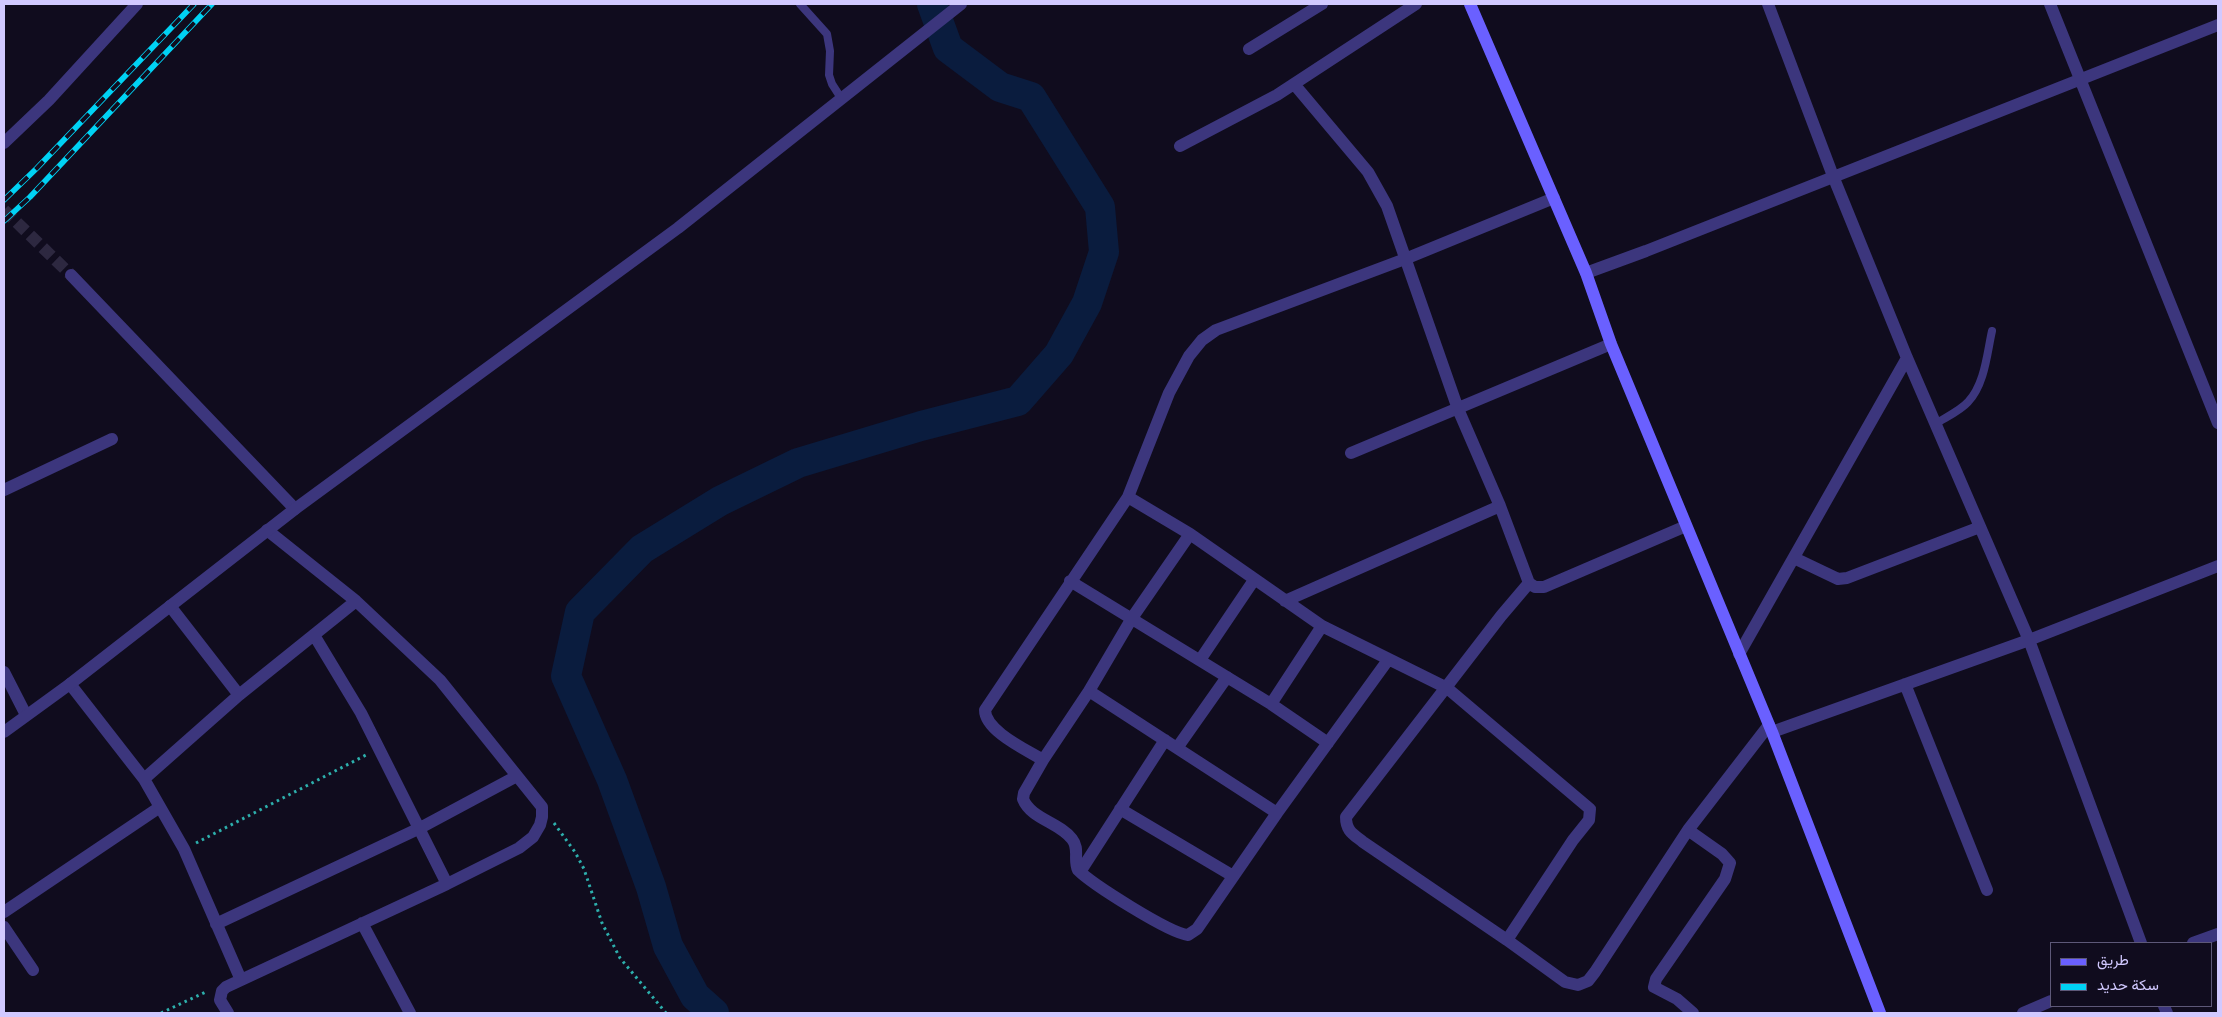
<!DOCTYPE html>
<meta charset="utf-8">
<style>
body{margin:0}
#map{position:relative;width:2222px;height:1017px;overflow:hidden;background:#100c1e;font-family:"Nunito Sans",Vazirmatn,sans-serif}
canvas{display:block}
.frame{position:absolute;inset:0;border:5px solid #d1c9ff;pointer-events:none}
.legend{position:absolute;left:2050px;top:942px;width:162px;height:65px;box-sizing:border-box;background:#100c1e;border:1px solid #5d5878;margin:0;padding:6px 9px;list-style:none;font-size:15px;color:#d1c9ff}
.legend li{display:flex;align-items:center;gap:10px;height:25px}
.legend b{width:25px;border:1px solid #5d5878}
</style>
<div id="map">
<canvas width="2222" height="1017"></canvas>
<div class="frame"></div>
<ul class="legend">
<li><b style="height:6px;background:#6a60ff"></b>طريق</li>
<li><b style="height:6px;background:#00d2f4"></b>سكة حديد</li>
</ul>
</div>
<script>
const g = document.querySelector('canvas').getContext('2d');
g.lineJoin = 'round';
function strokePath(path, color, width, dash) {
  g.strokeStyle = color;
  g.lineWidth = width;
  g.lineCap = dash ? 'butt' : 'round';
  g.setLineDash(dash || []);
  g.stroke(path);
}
strokePath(new Path2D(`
 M 714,1013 L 695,996 L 668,946 L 651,887 L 612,780 L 566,676 L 580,612 L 642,549 L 720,501 L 798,463 L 921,426 L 1018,401 L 1059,354 L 1087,303 L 1104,252 L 1100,207 L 1031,97 L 1000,87 L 948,48 L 932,4`), '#0a1c3e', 30);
strokePath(new Path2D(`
 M 4,210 L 71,275`), '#2d2840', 12, [12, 6]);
strokePath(new Path2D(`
 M 554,823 L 575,852 L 584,869 L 602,923 L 620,958 L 666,1013
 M 196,843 L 366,755
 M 161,1013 L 208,991`), '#2dafac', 3, [2.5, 4]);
strokePath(new Path2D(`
 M 800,4 L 827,34 L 830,51 L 829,75 L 832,84 L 841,98
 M 1935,424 C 1946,417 1960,411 1968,402 C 1985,384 1987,353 1992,331`), '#3c367d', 8);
strokePath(new Path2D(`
 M 1768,4 L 1833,176 L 1907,358 L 2029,640 L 2141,943
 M 2050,4 L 2218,423
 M 1249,49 L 1322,4
 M 1294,84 L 1368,172 L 1387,206 L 1458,409 L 1500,506 L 1529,583 L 1535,587 L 1544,587 L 1686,526
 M 4,143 L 49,100 L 137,4
 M 1180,146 L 1277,95 L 1416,4
 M 1586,273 L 1646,251 L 2218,25
 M 71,275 L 295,509
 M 1351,453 L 1611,344
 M 4,490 L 112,439
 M 1128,497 L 1190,534 L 1322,626 L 1447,688 L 1590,809 L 1589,820 L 1573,840 L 1507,940
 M 1794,558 L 1838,579 L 1847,578 L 1980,527
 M 1070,581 L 1271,704 L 1328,743
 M 1529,583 L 1501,616 L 1346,817 C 1346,831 1353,834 1363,842 L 1507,940 L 1565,982 L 1578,985 L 1588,981 L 1595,972 L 1688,830 L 1769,725
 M 1285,601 L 1500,506
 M 170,606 L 239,695
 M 314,635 L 361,713 L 447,884
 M 1739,654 L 1907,358
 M 1200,660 L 1254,580
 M 4,672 L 26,715
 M 70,684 L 144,779 L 184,849 L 241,980
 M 1905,684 L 1987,890
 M 1089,691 L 1277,813 L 1388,660
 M 1271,704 L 1322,626
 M 1772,732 L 2029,640 L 2218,566
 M 1177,748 L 1227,677
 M 1043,760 L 1089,691 L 1132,618 L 1190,534
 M 144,779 L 239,695 L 356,601
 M 1120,809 L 1233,876
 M 1277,813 L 1197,929 L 1188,935 C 1169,933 1092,884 1078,870 C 1073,859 1080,849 1072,839 C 1059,822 1031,819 1023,799 L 1024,793 L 1043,760 C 1027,750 985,731 985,710 L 1128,497 L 1169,393 L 1189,356 L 1202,340 L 1216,330 L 1405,259 L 1554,198
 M 1688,830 L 1722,854 L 1730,863 L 1725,879 L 1656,979 L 1654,987 L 1677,999 L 1693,1013
 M 1080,872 L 1165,740
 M 4,912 L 160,807
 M 362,923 L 410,1013
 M 216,924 L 420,828 L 517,776
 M 4,927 L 33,970
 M 2193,943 L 2218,934
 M 2164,1006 L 2167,1013
 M 228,1013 L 220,1000 L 222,991 L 226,987 L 447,884 L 519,848 L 533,837 L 540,825 L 542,817 L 542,807 L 440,680 L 356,601 L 267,530
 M 2023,1013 L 2051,1001`), '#3c367d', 12);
strokePath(new Path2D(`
 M 4,732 L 70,684 L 295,509 L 678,228 L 961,4`), '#3c367d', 12);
strokePath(new Path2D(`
 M 1470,4 L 1586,273 L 1611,344 L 1772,732 L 1880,1013`), '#6a60ff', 12);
const rail = new Path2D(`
 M 4,200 L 37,168 L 194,4
 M 4,221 L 30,197 L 212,4`);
strokePath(rail, '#00d2f4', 5.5);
strokePath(rail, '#100c1e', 4, [11]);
</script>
